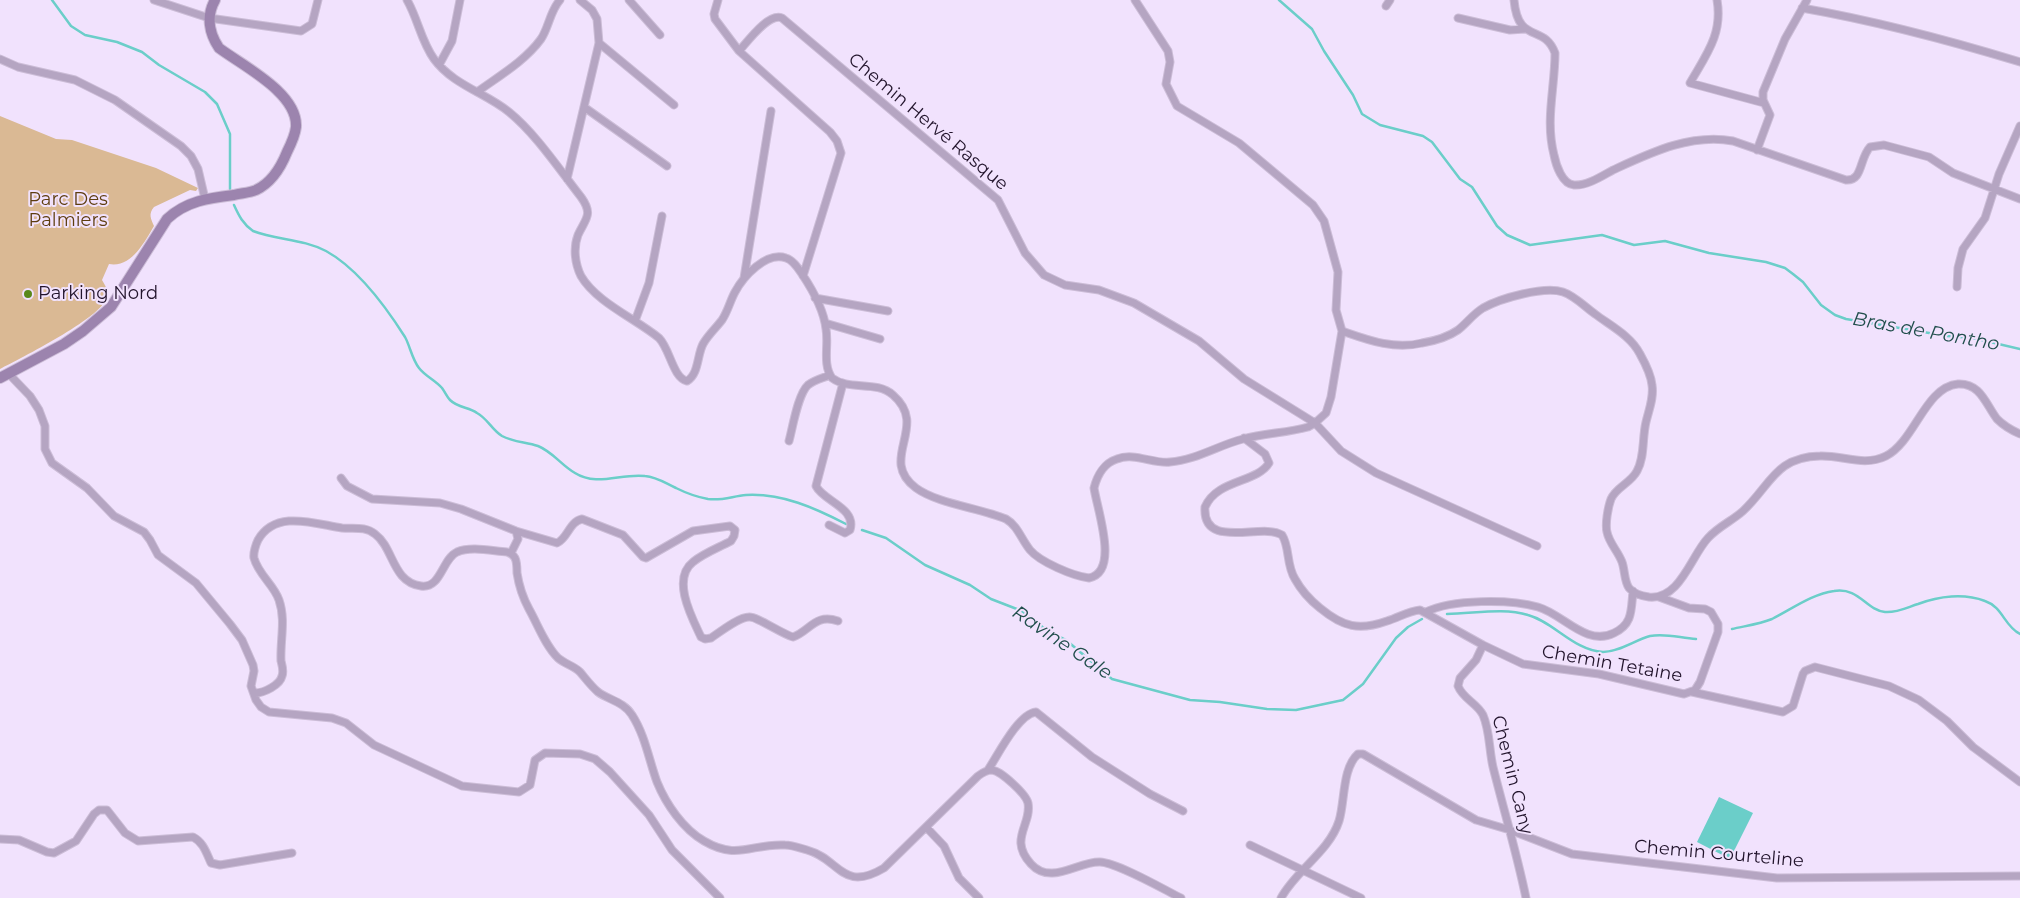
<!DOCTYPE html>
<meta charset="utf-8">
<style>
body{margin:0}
canvas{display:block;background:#f1e2fd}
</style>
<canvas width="2020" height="898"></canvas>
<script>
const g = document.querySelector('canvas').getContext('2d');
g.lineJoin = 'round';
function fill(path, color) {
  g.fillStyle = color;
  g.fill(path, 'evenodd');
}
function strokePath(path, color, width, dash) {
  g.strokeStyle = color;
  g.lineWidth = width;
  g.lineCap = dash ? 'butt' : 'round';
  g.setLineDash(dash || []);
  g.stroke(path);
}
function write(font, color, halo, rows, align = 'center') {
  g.font = font + ' Montserrat,sans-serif';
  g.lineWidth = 4;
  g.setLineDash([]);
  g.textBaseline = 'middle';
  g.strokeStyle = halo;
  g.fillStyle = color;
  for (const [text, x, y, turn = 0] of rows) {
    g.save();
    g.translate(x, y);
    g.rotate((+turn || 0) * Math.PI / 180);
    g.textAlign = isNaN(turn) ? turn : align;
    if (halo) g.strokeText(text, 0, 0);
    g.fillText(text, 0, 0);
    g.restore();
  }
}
fill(new Path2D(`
 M 0,116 L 56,139 L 72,140 L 156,168 L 198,188 L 196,191 L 190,190 L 154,207 C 148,214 151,219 154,226 C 144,243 131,268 109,264 L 102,280 C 105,285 109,291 107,298 C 99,319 21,358 0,369 Z`), '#dab994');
fill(new Path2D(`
 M 1719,797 L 1753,813 L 1730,859 L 1697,842 Z`), '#6bcec9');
strokePath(new Path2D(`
 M 52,0 L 71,26 L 85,35 L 117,42 L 142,52 L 159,65 L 205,92 L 217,104 L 230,134 L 230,189
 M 1279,0 L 1312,29 L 1324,51 L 1353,95 L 1362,114 L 1380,125 L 1423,136 L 1432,142 L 1460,179 L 1472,187 L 1497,226 L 1507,235 L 1530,245 L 1602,235 L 1634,245 L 1665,241 L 1709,253 L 1766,262 L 1785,268 L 1793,274 L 1803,282 L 1821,305 L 1835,315 L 1846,319 L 1947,336 L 1973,338 L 2020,349
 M 234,205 C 239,216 243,224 253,231 C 277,240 303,239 326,251 C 357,268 386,307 405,337 C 410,346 412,359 419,368 C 425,376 435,380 442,388 C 445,392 447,397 450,400 C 458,408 469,407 477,413 C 487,418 492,430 502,436 C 513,442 526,442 538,446 C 553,452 561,465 575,473 C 597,487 621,473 645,476 C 657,477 665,483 676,488 C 686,493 697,497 708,499 C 722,501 733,496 746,495 C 782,493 815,508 846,524
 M 862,530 L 886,538 L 925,565 L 970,585 L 991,599 L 1022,611 L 1045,629 L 1066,640 L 1112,679 L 1190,700 L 1220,702 L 1267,709 L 1296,710 L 1343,700 L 1363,684 L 1396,638 L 1408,627 L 1422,619
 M 1447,614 C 1473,614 1503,607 1528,615 C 1554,622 1573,650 1603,652 C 1619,652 1635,640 1650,636 C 1666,633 1680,638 1696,639
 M 1732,629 C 1745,626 1760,624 1772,619 C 1792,609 1812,594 1834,591 C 1859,587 1866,610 1885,612 C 1897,613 1908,607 1918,604 C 1939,596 1964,593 1985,601 C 2003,607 2004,626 2020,634`), '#6bcec9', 2.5);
const minor = new Path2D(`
 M 154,0 L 209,18 L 301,31 L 312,24 L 318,0
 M 407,0 C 418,19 421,41 434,59 C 453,85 486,93 509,112 C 536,134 559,169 581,197 C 594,215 585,219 578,235 C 573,248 575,264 581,276 C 596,302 636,319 659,338 C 670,349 673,378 687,381 C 699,374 697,355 703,344 C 708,335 716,328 722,320 C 728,311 730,301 735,292 C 743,277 766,251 786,258 C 793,260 798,268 802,274 C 812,289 824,311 826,329 C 829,345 822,364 832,378 C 849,391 876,380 893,395 C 930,427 877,459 916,488 C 938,504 980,508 1006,519 C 1018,526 1021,539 1030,550 C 1040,562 1073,576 1089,578 C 1120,572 1097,509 1094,488 C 1097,476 1104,463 1117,459 C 1134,452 1153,464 1170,462 C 1196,460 1219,445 1243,439 C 1265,433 1287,433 1308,427 L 1315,423 L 1326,413 L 1331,397 L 1342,331 L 1336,310 L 1338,272 L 1324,221 L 1313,205 L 1239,143 L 1177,106 L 1166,84 L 1170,62 L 1168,51 L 1135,0
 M 629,0 L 660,35
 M 718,0 L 714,14 L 715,19 L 739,51 L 830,132 L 837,141 L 841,153 L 803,276
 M 1514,0 C 1518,45 1544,23 1555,53 C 1555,88 1545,120 1554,155 C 1556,165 1562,184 1574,185 C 1587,186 1602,176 1613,170 C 1650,153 1691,133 1733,141 L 1846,180 C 1863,181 1859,159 1870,147 L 1884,145 L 1929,157 L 1953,173 L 2020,199
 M 1717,0 C 1723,34 1706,55 1690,83 L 1764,103
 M 1386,6 L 1390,0
 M 1802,8 C 1876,21 1948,40 2020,62
 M 1458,18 L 1510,30 L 1525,29
 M 599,43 L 674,105
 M 739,51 C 748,41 769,12 782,18 L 998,200 L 1025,253 L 1044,275 L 1065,285 L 1099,290 L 1134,303 L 1199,341 L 1244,379 L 1315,423 L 1341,451 L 1376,473 L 1537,546
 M 0,59 L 18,67 L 75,80 L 115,100 L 181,146 L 191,156 L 198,169 L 205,199
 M 439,65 L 452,41 L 460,0
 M 477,92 C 499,76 525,61 541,39 C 549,27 550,11 560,0
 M 584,107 L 667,166
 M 1757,150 L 1770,115 L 1763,100 L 1763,92 L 1785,39 L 1807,0
 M 567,179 L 599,43 L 597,19 L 592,10 L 580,0
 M 744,278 L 771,111
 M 1957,287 L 1958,268 L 1963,249 L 1985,218 L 1999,174 L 2020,126
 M 815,298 L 888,311
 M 635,321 L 649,283 L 662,216
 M 825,323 L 880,339
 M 1342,331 C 1368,340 1394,350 1422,343 C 1434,341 1448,337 1458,330 C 1467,323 1473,314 1483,308 C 1501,298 1544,286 1563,292 C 1575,296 1585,307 1595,314 C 1611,326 1631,336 1640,354 C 1645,363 1651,374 1652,385 C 1654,398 1649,409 1646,422 C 1642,438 1645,457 1637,471 C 1631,483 1616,487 1611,499 C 1608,507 1605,524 1607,532 C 1609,543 1618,551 1622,562 C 1625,570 1624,581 1629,588 C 1633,593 1642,596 1649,597 C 1680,600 1691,556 1708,538 C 1719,526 1732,521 1743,511 C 1771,485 1775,457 1820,456 C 1842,455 1864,467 1886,456 C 1915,441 1925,387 1958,384 C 1981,383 1986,405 1997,419 C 2004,426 2011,430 2020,434
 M 8,373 L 30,396 L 39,410 L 45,426 L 45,449 L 52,463 L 87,488 L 114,516 L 144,532 L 150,540 L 158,555 L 196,583 L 230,624 L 242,640 L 253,665 L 254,671 L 251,686 L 256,700 L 261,707 L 269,712 L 332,718 L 346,723 L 374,745 L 462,786 L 519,792 L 530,785 L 535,760 L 545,753 L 580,754 L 595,759 L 610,772 L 649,815 L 672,850 L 720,898
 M 1244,438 L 1265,454 L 1269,463 C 1257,483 1217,479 1205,507 C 1202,551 1262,522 1282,535 C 1290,547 1286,565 1295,579 C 1301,590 1310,600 1320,608 C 1343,627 1359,631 1387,621 C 1398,618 1408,611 1420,610 L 1483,645 L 1523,664 L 1599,674 L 1684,694 L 1695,690 L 1700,682 L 1718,632 L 1718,624 L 1711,612 L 1705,609 L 1689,608 L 1659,597
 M 789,441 C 793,426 798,394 808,385 C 814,380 823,378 830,375
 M 341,478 L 347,486 L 372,499 L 440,503 L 461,509 L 516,531 L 557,543 C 568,538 569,522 582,519 L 623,535 L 643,557 L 646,558 L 693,531 L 730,526 L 735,530 L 734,536 L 731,541 C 718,548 704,553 693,562 C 671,579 692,618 701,637 L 705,639 L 711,638 C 720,632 739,617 749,617 C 756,616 782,634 793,637 C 810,631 815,613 838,621
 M 829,525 L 845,533 L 850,530 C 857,508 823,501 816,486 L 843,383
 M 511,553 L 518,539 L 516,531
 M 1426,612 C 1452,599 1510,599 1538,607 C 1563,614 1586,647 1614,633 C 1633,624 1631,610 1633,591
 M 1483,645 L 1476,660 L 1460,678 L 1458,686 C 1463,699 1477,703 1483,715 C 1490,731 1489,750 1493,767 C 1504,811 1517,854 1526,898
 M 1692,692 L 1783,712 L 1793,706 L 1803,674 L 1805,671 L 1815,667 L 1889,686 L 1919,700 L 1947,721 L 1973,747 L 2020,782
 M 255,693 C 264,693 280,685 282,676 C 284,671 282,665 281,661 C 280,640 286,620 279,600 C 274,585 258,574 254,558 C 253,553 256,544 258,540 C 276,509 315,524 342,528 C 354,529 365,526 375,534 C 394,548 392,582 421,586 C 441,589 442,559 457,552 C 471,546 492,551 507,552 C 510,553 513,554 515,558 C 517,562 517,569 517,573 C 519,586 523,598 529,609 C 538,625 545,645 558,658 C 565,664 574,666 580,672 C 586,679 591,686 598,692 C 609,700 624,702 632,715 C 645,735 649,760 657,782 C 666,804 683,829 704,841 C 738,861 752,843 785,845 C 792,845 800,848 807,850 C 840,859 842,893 884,868 L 978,776 C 982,773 987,770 992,770 C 1001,771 1026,794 1028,803 C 1032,825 1008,839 1031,864 C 1051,886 1078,861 1100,862 C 1118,863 1163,889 1181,898
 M 988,770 C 998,755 1018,714 1036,712 L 1092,757 L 1150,794 L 1183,811
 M 926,827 L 944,846 L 959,878 L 979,898
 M 0,839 L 19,840 L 47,852 L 54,853 L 76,841 L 94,814 L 99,810 L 107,810 L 125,833 L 138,841 L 193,837 C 203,842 206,852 211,863 L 220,865 L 292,853
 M 1250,845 L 1361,898
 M 1281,898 C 1296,870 1329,852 1339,821 C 1345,802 1342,768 1358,754 L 1363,754 L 1476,820 L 1510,830 L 1572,854 L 1777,878 L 2020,876`);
const secondary = new Path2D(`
 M 0,378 L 64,344 L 83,331 L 111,307 L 167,219 C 186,201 209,198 234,195 C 241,193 249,193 256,190 C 271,183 281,167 287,152 C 291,144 295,136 296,127 C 298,93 243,66 219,48 C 209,33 206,16 215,0`);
strokePath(minor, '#ccbdd7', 9);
strokePath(secondary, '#ccbdd7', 12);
strokePath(minor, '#b5a5c2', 7);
strokePath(secondary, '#9c84ae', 10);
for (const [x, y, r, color] of [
 [28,294,5,"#59881a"]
]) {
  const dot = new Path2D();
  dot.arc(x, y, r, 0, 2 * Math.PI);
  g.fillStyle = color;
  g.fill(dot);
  strokePath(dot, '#f1e2fd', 2);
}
write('18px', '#22142c', '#f1e2fd', [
 ["Chemin Hervé Rasque",928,122,40],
 ["Chemin Tetaine",1612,664,10],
 ["Chemin Cany",1512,775,76],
 ["Chemin Courteline",1719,854,5]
]);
write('18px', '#5e3d0f', '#f1e2fd', [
 ["Parc Des",68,200],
 ["Palmiers",68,221]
]);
write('18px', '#22142c', '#f1e2fd', [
 ["Parking Nord",38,294]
], 'left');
write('italic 19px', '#214e4c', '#f1e2fd', [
 ["Bras de Pontho",1926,332,10],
 ["Ravine Gale",1062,643,34]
]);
</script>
